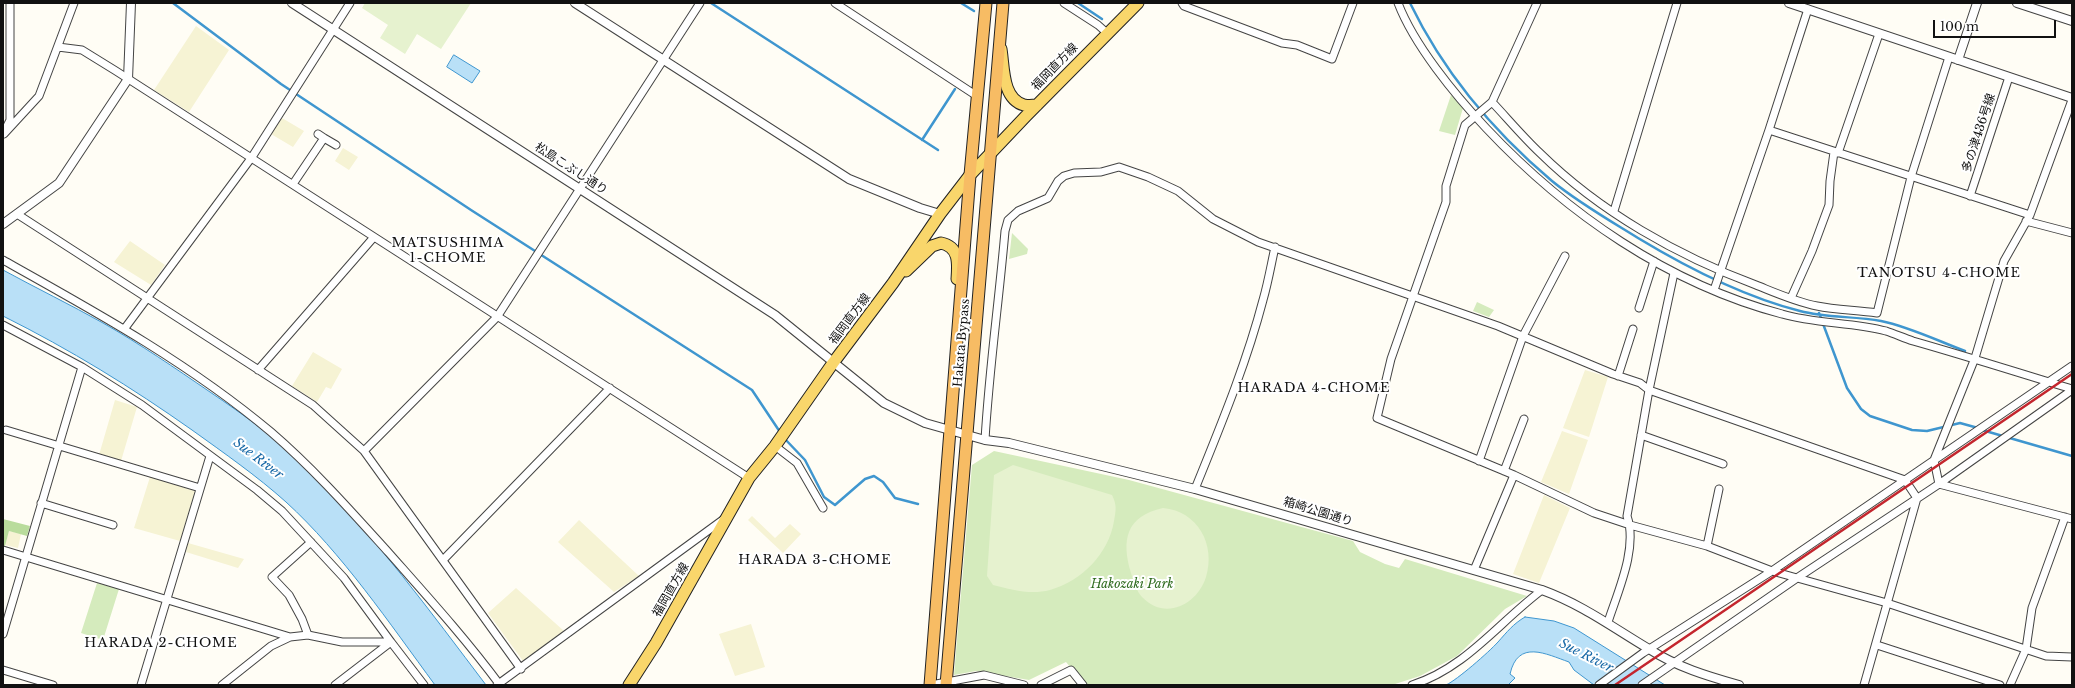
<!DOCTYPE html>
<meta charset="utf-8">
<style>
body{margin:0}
#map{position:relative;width:2075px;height:688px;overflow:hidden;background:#fffdf5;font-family:"Libre Baskerville",serif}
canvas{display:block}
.frame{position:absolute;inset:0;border:4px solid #111;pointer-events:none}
.scale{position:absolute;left:1933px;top:20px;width:123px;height:18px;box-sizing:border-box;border:2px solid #111;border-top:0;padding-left:5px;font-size:12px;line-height:14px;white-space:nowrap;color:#111;-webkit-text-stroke:3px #fff;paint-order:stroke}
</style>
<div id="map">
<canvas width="2075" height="688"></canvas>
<div class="frame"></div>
<div class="scale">100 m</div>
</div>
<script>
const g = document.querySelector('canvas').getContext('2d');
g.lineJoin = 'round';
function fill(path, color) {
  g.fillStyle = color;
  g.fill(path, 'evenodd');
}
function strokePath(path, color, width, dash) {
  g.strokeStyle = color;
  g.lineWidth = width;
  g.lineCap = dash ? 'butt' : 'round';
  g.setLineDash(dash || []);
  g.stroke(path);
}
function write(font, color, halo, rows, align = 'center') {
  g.font = font + ' "Libre Baskerville","Noto Sans JP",serif';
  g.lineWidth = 4;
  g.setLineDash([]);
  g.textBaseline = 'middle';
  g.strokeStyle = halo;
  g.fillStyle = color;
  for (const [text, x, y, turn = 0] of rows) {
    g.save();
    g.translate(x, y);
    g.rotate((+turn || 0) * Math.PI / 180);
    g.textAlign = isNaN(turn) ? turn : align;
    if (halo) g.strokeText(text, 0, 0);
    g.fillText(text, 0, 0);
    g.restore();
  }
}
fill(new Path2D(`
 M 196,26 L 229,50 L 189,112 L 154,90 Z
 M 282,118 L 304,131 L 293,147 L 271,134 Z
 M 343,148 L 358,157 L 349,170 L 335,161 Z
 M 130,241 L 165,265 L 151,285 L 114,262 Z
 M 313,352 L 342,369 L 331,389 L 326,387 L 317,402 L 292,386 Z
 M 1585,370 L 1608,377 L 1589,437 L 1563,428 Z
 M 115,400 L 137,407 L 121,461 L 99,455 Z
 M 1562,431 L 1588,440 L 1569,494 L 1541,482 Z
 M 150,477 L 195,491 L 180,541 L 134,528 Z
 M 1544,495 L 1570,508 L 1539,583 L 1513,574 Z
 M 752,516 L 775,538 L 790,524 L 801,534 L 783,553 L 748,520 Z
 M 579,520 L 639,576 L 614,592 L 558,542 Z
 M 9,531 L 21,534 L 18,548 L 5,545 Z
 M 188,543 L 244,559 L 238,568 L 186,552 Z
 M 516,588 L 564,631 L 523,661 L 488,613 Z
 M 751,624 L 765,667 L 735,676 L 719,634 Z`), '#f6f3d4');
fill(new Path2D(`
 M 1451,95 L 1463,108 L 1455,135 L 1439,131 Z
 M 1012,233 L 1028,249 L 1027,254 L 1009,259 Z
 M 1477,302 L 1494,310 L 1489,317 L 1473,311 Z
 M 994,451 L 1129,480 L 1353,541 L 1360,552 L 1385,564 L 1399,568 L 1405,559 L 1527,596 L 1505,609 L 1457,656 L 1420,676 L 1392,685 L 1085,685 L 1066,662 L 1029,680 L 976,671 L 954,675 L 972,465 Z
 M 97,583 L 119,589 L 103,640 L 81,633 Z`), '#d5ebbd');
fill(new Path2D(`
 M 3,519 L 30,526 L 27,536 L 9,531 L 5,546 L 3,545 Z`), '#b9dc9c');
fill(new Path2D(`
 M 365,3 L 471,3 L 441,49 L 417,34 L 405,54 L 380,38 L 388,25 L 362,8 Z
 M 1013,465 L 1112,495 C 1117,505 1116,510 1114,521 C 1109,553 1082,581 1050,590 C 1031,595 1012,590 993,585 L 987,576 L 994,475 Z
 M 1163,508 C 1198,511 1216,545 1206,577 C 1197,605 1165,621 1142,597 C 1137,592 1133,580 1131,573 C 1121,540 1126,516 1163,508 Z`), '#e6f2cf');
const water = new Path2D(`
 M 454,55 L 480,71 L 472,83 L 447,67 Z
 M 3,270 C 36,288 71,305 103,323 C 140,344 175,368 210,392 C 244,415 279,440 309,470 C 375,536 430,611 486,685 L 435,685 C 390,624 342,553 286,502 C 257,476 224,453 192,430 C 131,387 71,350 3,316 Z
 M 1525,617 L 1554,621 L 1574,628 L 1665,685 L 1594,685 L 1574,670 L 1569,662 C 1546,654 1518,639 1510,674 L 1515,678 L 1508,685 L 1446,685 C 1457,680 1489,652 1498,642 C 1507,632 1513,624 1525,617 Z`);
fill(water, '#b9e0f7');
strokePath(water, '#3f96cf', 1);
strokePath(new Path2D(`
 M 173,3 L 281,84 L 471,210 L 752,390 L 780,432
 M 711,3 L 938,150
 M 961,3 L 974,11
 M 1078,3 L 1102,19
 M 1410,3 C 1443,71 1494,132 1552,181 C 1579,203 1609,220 1638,238 C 1686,267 1745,297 1800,311 C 1826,318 1854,316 1881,321 C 1910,327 1938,341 1965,351
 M 922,140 L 955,89
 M 1819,313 L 1847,388 L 1861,409 L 1870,416 L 1912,430 L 1927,431 L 1960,423 L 1978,428
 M 1982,430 L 2072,456
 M 784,438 L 805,460 L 824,497 L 835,505 L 865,479 L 874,476 L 883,482 L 895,498 L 918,504`), '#3f96cf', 2.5);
const minor = new Path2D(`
 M 835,3 L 977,96
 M 1064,3 L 1098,25 L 1107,33
 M 1182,3 L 1184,6 L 1282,43 L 1297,45 L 1332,59 L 1353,3
 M 1398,3 C 1414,45 1455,95 1486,128 C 1566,213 1668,284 1782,314 C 1816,324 1852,322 1886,331 C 1895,334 1904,338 1913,341 C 1966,356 2019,373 2072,389
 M 1537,3 L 1492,102 L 1465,125 L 1446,186 L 1446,202 L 1391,359 L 1377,418 L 1514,475 L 1594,513 L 1630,525 L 1707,546 L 1772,571 L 1887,603 L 2046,656 L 2072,657
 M 58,47 L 82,50 L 116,71 L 749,478
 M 1492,102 C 1508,119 1523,137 1540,153 C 1600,212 1678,256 1756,285 C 1776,293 1796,302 1817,306 C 1836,310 1857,310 1877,313 L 1911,177 L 1949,57
 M 6,128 L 10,120 L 10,3
 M 1769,130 L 2030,215
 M 4,134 L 39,96 L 74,3
 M 324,138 L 336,145
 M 1838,153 L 1879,34
 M 293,184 L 324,138 L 318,134
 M 1970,196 L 2009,77
 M 1614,211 L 1677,3
 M 17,214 L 313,405 L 364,451 L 521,669
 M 2026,221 L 2072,233
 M 3,260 C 96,312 189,363 271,432 C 314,469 351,511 389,553 C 427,596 466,639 500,685
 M 1714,290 L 1769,130 L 1808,9
 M 1791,298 L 1812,251 L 1829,205 L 1830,181 L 1834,152
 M 1639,308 L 1654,261
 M 3,325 L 82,367 L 142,405 L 257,490 L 282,511 L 344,578 L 391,642 L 335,685
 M 125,328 L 252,157 L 350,3
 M 258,370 L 374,237
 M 1618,376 L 1633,329
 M 6,430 L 200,488
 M 1641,435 L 1723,464
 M 985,440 C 989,370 999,301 1005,231 L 1008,220 L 1018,211 L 1048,198 L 1058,181 L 1064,176 L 1074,173 L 1101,172 L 1119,167 L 1148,177 L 1178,191 L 1213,219 L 1258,242 L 1498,326 L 1613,374 L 1640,383 L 1649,390 L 1905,480 L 1917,498
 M 775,446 L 797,463 L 823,508
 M 364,451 L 497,317 L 700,3
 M 1479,461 L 1523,336 L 1565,256
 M 1504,471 L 1524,419
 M 1939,484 L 1934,460 L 1975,358 L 2004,261 L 2030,215 L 2072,100
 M 1939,484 L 2072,519
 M 1195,489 C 1220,427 1246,365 1263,300 C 1268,283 1271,265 1275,247
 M 41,503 L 113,525
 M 1707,546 L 1719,489
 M 3,550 L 290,637
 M 443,560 L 610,388
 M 1474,570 L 1514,475
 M 1608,622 C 1618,591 1638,548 1627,516 L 1649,390 L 1674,273
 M 3,634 L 82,367
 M 308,635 L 302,619 L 289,595 L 272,577 L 311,542
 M 1877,645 L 2000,685
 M 3,670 L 53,685
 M 141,685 L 210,456
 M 222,685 L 271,646 L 290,637 L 308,635 L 342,642 L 391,642 L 424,685
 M 497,685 L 724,519
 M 931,685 L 984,675 L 1024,685
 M 1041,685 L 1071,670 L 1083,685
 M 1412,685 C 1466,668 1499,622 1542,590
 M 1599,685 L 1643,653 L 1772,571 L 2072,366
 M 1642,685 L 1797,578 L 1939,484 L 2072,390
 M 1864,685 L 1917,498
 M 2010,685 L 2026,649 L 2032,608 L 2065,517`);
const tertiary = new Path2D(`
 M 292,3 L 775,315 L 884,403 L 925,423 L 985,440 L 1009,443 L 1195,489 L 1542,590 C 1583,605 1612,627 1649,649 C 1677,667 1707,676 1739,685
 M 575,3 L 849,179 L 920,208 L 940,214
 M 1789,3 L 2072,98
 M 2017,3 L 2072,21
 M 1958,60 L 1977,3
 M 3,224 L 59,183 L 128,79 L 131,3`);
const primary = new Path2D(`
 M 1001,49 C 1004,67 1002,99 1024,105 C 1027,106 1033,105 1037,105
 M 906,271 L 932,246 L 941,243 C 960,247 958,264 957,279
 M 629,685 L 656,643 L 749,478 L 775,446 L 833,363 L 893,283 L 940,214 L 970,175 L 1026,116 L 1138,3`);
const trunk = new Path2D(`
 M 930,685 L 970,175 L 986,3
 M 946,685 L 1003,3`);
strokePath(minor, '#444', 9);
strokePath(tertiary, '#444', 10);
strokePath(primary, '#222', 13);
strokePath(trunk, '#222', 13);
strokePath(minor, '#fff', 7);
strokePath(tertiary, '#fff', 8);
strokePath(primary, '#f9d66b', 11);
strokePath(trunk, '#f7bc64', 11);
strokePath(new Path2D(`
 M 1615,685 L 2072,374`), '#c4262e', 2.5);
write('12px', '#111', '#fff', [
 ["福岡直方線",1055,67,-46],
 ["多の津436号線",1979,133,-72],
 ["松島こぶし通り",571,169,33],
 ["福岡直方線",850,319,-53],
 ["Hakata Bypass",962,343,-85],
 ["箱崎公園通り",1318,512,17],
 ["福岡直方線",671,590,-60]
]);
write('italic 12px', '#2f6b1f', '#fff', [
 ["Hakozaki Park",1132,585]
]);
g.letterSpacing = '1px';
write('13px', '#111', '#fff', [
 ["MATSUSHIMA",448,243],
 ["1-CHOME",448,258],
 ["TANOTSU 4-CHOME",1939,273],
 ["HARADA 4-CHOME",1314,388],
 ["HARADA 3-CHOME",815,560],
 ["HARADA 2-CHOME",161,643]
]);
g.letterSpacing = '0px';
write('italic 13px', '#1768a6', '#fff', [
 ["Sue River",258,459,37],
 ["Sue River",1586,656,27]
]);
</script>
